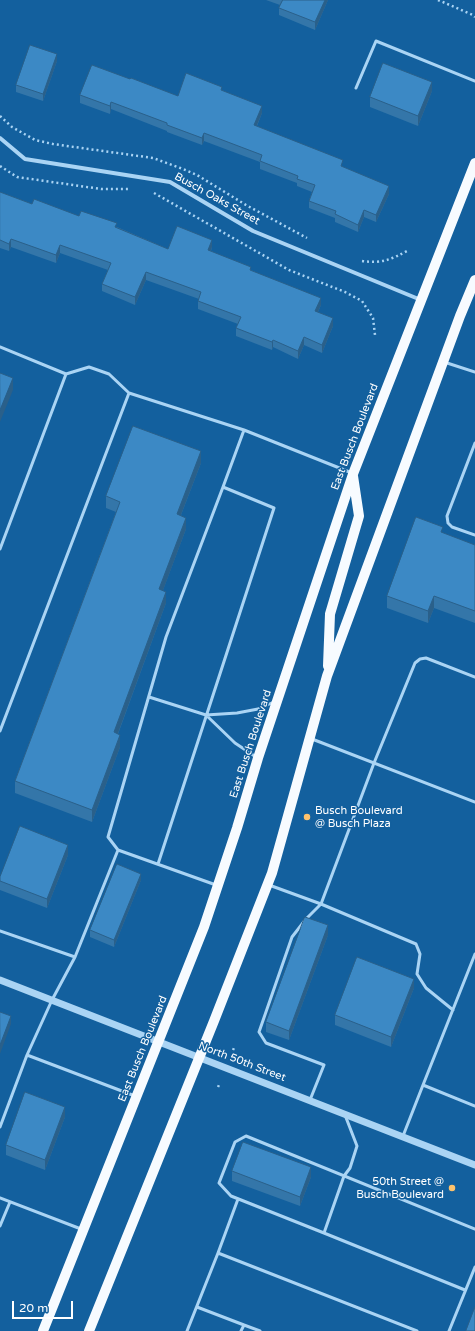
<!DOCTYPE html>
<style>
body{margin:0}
#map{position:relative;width:475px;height:1331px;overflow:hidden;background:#13609e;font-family:"Varela Round",sans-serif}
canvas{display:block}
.scale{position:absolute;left:12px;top:1301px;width:61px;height:18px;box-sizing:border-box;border:2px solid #fff;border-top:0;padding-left:5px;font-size:12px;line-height:14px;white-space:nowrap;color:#fff;-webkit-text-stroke:3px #13609e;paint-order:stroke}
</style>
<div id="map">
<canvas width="475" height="1331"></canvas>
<div class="scale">20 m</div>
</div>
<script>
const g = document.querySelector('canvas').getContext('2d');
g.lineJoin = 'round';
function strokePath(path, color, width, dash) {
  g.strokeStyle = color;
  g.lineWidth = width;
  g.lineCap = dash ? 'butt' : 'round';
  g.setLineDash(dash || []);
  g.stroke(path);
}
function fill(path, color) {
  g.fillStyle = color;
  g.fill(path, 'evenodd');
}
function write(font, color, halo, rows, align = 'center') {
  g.font = font + ' "Varela Round",sans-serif';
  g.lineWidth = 3;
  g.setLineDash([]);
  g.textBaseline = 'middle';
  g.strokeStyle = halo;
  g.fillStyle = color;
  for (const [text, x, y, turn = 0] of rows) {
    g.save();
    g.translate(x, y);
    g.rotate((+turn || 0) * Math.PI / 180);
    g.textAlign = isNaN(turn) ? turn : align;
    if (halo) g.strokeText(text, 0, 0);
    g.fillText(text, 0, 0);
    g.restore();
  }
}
strokePath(new Path2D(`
 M 438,0 L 473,15 L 475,17
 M 0,116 L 12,127 L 35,140 L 53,144 L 153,158 L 183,169 L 197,175 L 246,205 L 307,238
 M 0,166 L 17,177 L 101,189 L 128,189
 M 154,193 L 289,270 L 345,292 L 362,301 L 373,318 L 375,335
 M 362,261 C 382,264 392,259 409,250
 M 233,1050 L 234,1048
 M 218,1087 L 220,1083`), '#aad4f4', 2.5, [2, 3]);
strokePath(new Path2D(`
 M 356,88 L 376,41 L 475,81
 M 0,347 L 66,374 L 0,549
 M 444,362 L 475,372
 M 66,374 L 89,367 L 109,374 L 129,393
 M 475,443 L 447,516 L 448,523 L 452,527 L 475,535
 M 149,697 L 206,715 L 237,713 L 258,709 L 274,702
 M 206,715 L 235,743 L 256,757
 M 0,731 L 129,393 L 244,430 L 352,473
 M 312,739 L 475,802
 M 118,850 L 216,885
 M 158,864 L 274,508 L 223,487
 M 269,885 L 321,904 L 374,763 L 415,663 L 420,659 L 426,658 L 475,677
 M 0,931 L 75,957
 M 27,1055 L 135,1096
 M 423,1085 L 475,954
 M 310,1100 L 324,1065 L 266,1043 L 259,1032 L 292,937 L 306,919 L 321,904 L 416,944 L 420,954 L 417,974 L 426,988 L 453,1010
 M 345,1115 L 357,1146 L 350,1168 L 344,1176 L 324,1233 L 231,1196 L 219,1183 L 235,1142 L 246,1136 L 475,1229
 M 0,1127 L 27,1055 L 52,1000 L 75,957 L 118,850 L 108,837 L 166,637 L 223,487 L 244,430
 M 403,1136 L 423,1085 L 475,1106
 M 0,1198 L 81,1229
 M 238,1199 L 218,1253 L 417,1331
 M 0,1226 L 10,1202
 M 324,1233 L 465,1290
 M 197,1307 L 244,1325
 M 187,1331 L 218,1253
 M 241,1331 L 244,1325 L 260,1331
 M 449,1331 L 475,1267`), '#aad4f4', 3);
strokePath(new Path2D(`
 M 0,138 L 25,159 L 170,182 L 253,231 L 421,300`), '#aad4f4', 4);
strokePath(new Path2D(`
 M 0,980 L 475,1165`), '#aad4f4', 7);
strokePath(new Path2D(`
 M 328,666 L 330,614 L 359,516 L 353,476
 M 43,1331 L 204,927 L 237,828 L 258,758 L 353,474 L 475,163
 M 89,1331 L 214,1021 L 272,873 L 327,676 L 460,316 L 475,280`), '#f7fbff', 10);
fill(new Path2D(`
 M 266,0 L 328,0 L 315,30 L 279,15 L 279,8 L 280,5 Z
 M 57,61 L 43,101 L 16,92 L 16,85 Z
 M 130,79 L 178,96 L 222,90 L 262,113 L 257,126 L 343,167 L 389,194 L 376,222 L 364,217 L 358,232 L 335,222 L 335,218 L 309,208 L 309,201 L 312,192 L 297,186 L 297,183 L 260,169 L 260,162 L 204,141 L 202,145 L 167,132 L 167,131 L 111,109 L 110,114 L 80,103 L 80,95 Z
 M 432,91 L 418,126 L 370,107 L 370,97 Z
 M 0,192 L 32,204 L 79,216 L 117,227 L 168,249 L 212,247 L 211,251 L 251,270 L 321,305 L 318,312 L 333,326 L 322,353 L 304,345 L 298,359 L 273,347 L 272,350 L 236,336 L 236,328 L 238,324 L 198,309 L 198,301 L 199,299 L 146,280 L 135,305 L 102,291 L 102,284 L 108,270 L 60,253 L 56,263 L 11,247 L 9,251 L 0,248 Z
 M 201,463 L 181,515 L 186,529 L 163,590 L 166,603 L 118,734 L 120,747 L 92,822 L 15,793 L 15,781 L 116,512 L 106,508 L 106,496 Z
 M 443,533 L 475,545 L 475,623 L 434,608 L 428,623 L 387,608 L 387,596 Z
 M 68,855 L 47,908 L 0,890 L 0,877 Z
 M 141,880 L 114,947 L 90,937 L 90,930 Z
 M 328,935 L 289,1040 L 266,1032 L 266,1022 Z
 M 414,988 L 391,1047 L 335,1025 L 335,1015 Z
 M 65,1117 L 45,1170 L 6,1155 L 6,1145 Z
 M 232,1171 L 311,1177 L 300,1206 L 232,1181 Z`), '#3476a9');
fill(new Path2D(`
 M 325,0 L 328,0 L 315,30 L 315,22 Z
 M 57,54 L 57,61 L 43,101 L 43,94 Z
 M 432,82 L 432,91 L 418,126 L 418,116 Z
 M 111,102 L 111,109 L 110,114 L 110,106 Z
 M 262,106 L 262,113 L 254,132 L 254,125 Z
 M 204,133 L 204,141 L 202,145 L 202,138 Z
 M 389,186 L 389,194 L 376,222 L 376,215 Z
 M 364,210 L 364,217 L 358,232 L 358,225 Z
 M 11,239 L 11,247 L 9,251 L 9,244 Z
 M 212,240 L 212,247 L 208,258 L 208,250 Z
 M 60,245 L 60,253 L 56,263 L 56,255 Z
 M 146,272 L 146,280 L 135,305 L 135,297 Z
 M 321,298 L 321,305 L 315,318 L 315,311 Z
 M 333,318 L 333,326 L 322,353 L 322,345 Z
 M 304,337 L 304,345 L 298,359 L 298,351 Z
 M 273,340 L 273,347 L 272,350 L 272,342 Z
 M 13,378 L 13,390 L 0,422 L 0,410 Z
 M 201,451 L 201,463 L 177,525 L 177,514 Z
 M 186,518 L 186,529 L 159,601 L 159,589 Z
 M 166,592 L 166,603 L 114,744 L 114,732 Z
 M 434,596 L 434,608 L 428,623 L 428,611 Z
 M 120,735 L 120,747 L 92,822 L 92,810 Z
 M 68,845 L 68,855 L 47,908 L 47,899 Z
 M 141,874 L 141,880 L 114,947 L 114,940 Z
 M 328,925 L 328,935 L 289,1040 L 289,1031 Z
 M 414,979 L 414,988 L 391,1047 L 391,1037 Z
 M 11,1016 L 11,1024 L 0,1054 L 0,1045 Z
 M 65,1107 L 65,1117 L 45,1170 L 45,1160 Z
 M 311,1167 L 311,1177 L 300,1206 L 300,1197 Z`), '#2a608a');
const building = new Path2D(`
 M 283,0 L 325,0 L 315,22 L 279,8 Z
 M 30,45 L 57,54 L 43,94 L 16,85 Z
 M 383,63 L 432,82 L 418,116 L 370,97 Z
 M 92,65 L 130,79 L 131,78 L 178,96 L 186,73 L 222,87 L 221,90 L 262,106 L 254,125 L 343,160 L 341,166 L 389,186 L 376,215 L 364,210 L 358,225 L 335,214 L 336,211 L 309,201 L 315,185 L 297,179 L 298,176 L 260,161 L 262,155 L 204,133 L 202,138 L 167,125 L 167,123 L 111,102 L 110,106 L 80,95 Z
 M 0,192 L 32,204 L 34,199 L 79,216 L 81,211 L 117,223 L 115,227 L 168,249 L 177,226 L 212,240 L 208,250 L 251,267 L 250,270 L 321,298 L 315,311 L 333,318 L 322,345 L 304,337 L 298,351 L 273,340 L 272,342 L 236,328 L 241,317 L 198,301 L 201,292 L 146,272 L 135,297 L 102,284 L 111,263 L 60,245 L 56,255 L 11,239 L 9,244 L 0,240 Z
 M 0,373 L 13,378 L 0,410 Z
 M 133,426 L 201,451 L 177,514 L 186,518 L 159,589 L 166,592 L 114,732 L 120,735 L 92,810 L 15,781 L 120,502 L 106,496 Z
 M 416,517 L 443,527 L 441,532 L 475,545 L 475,611 L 434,596 L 428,611 L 387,596 Z
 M 20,826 L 68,845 L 47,899 L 0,881 L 0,877 Z
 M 117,864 L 141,874 L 114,940 L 90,930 Z
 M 305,917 L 328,925 L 289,1031 L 266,1022 Z
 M 357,957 L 414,979 L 391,1037 L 335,1015 Z
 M 0,1012 L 11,1016 L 0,1045 Z
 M 25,1092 L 65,1107 L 45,1160 L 6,1145 Z
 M 243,1142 L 311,1167 L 300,1197 L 232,1171 Z
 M 475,1307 L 475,1331 L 466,1331 Z`);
fill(building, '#3c89c5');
strokePath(building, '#2a608a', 1);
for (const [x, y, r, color] of [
 [307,817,4,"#ffc36d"],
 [452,1188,4,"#ffc36d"]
]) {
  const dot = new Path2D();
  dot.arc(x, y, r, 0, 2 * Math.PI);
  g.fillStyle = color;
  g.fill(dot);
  strokePath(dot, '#13609e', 1.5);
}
write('11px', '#fff', '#13609e', [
 ["Busch Oaks Street",217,199,29],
 ["East Busch Boulevard",355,437,-69],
 ["East Busch Boulevard",251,744,-72],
 ["East Busch Boulevard",143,1049,-68],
 ["North 50th Street",242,1062,21]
]);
write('11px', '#fff', '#13609e', [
 ["Busch Boulevard",315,811],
 ["@ Busch Plaza",315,824],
 ["50th Street @",444,1182,"right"],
 ["Busch Boulevard",444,1195,"right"]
], 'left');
</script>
